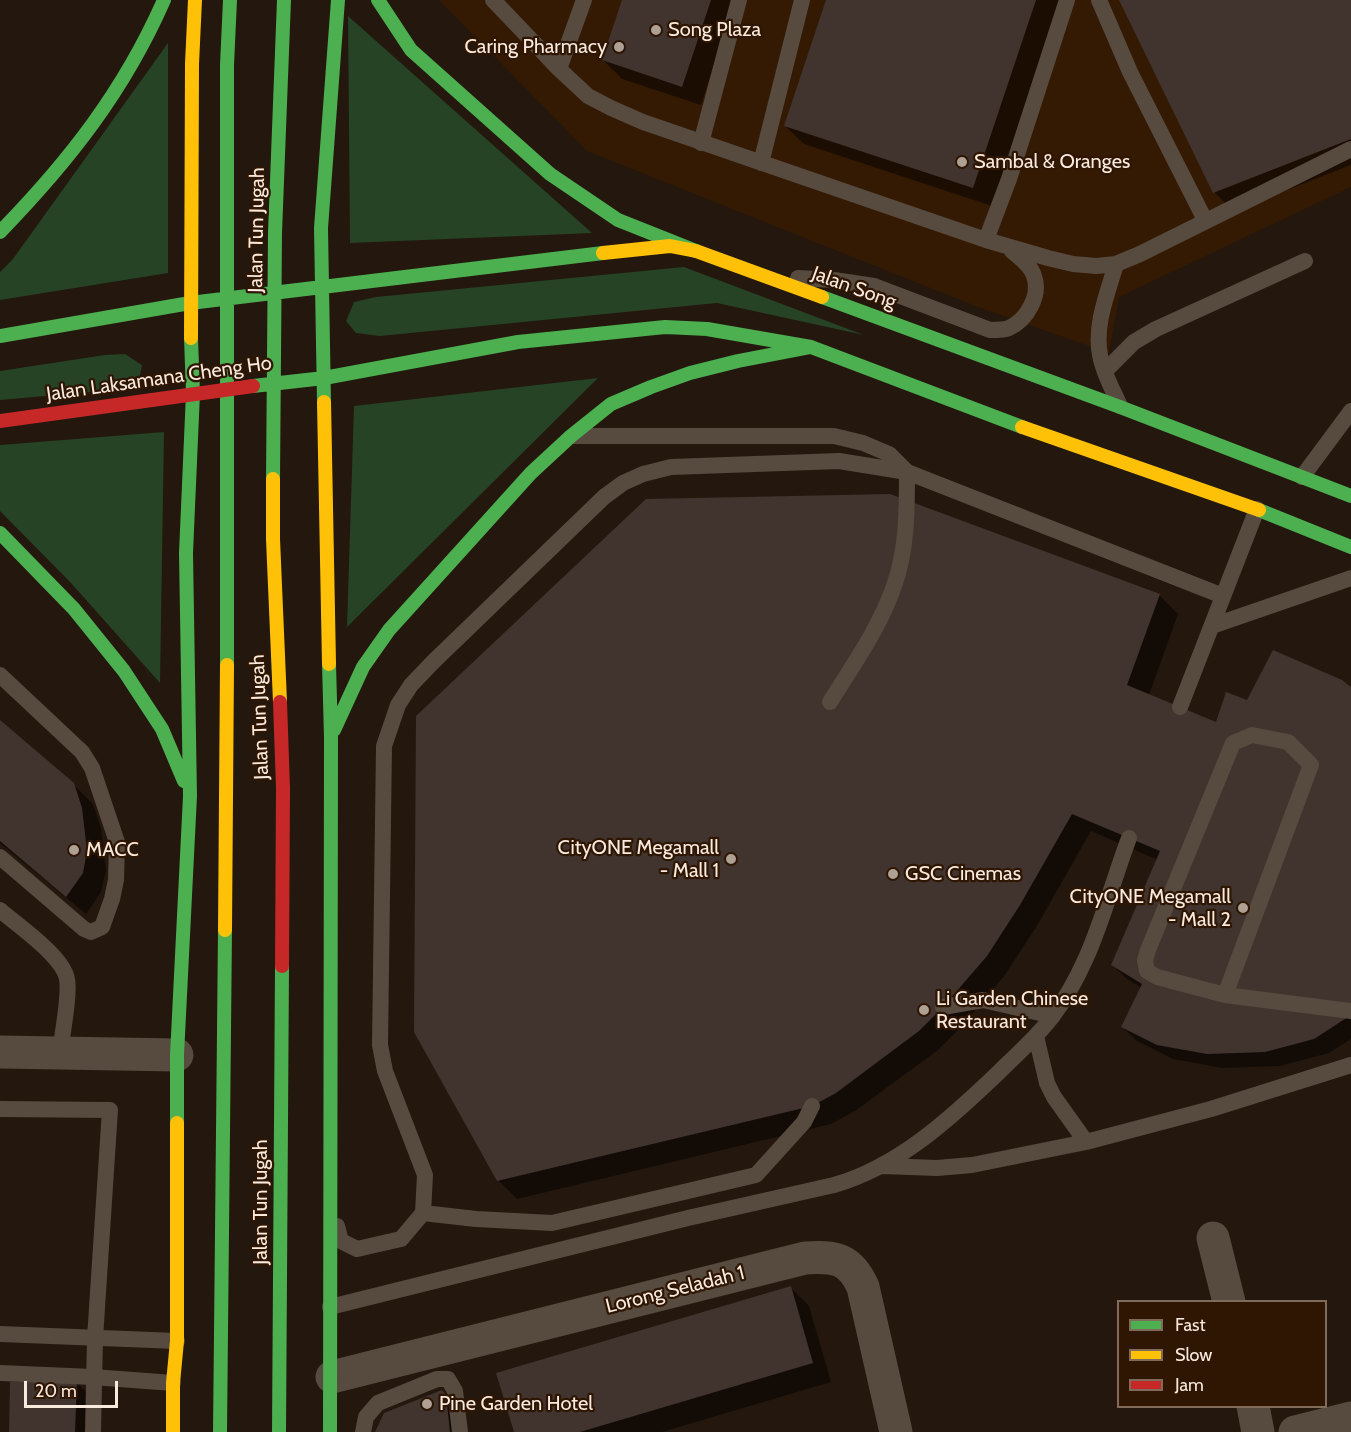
<!DOCTYPE html>
<style>
body{margin:0}
#map{position:relative;width:1351px;height:1432px;overflow:hidden;background:#24170d;font-family:Cabin,sans-serif}
canvas{display:block}
.legend{position:absolute;left:1117px;top:1300px;width:210px;height:108px;box-sizing:border-box;background:#2e1603;border:2px solid #806a5a;margin:0;padding:8px 10px;list-style:none;font-size:18px;color:#fae9dd}
.legend li{display:flex;align-items:center;gap:12px;height:30px}
.legend b{width:30px;border:2px solid #806a5a}
.scale{position:absolute;left:24px;top:1381px;width:94px;height:27px;box-sizing:border-box;border:3px solid #fae9dd;border-top:0;padding-left:8px;font-size:18px;line-height:21px;white-space:nowrap;color:#fae9dd;-webkit-text-stroke:4px #2e1603;paint-order:stroke}
</style>
<div id="map">
<canvas width="1351" height="1432"></canvas>
<ul class="legend">
<li><b style="height:8px;background:#4caf50"></b>Fast</li>
<li><b style="height:8px;background:#ffc107"></b>Slow</li>
<li><b style="height:8px;background:#c62828"></b>Jam</li>
</ul>
<div class="scale">20 m</div>
</div>
<script>
const g = document.querySelector('canvas').getContext('2d');
g.lineJoin = 'round';
function fill(path, color) {
  g.fillStyle = color;
  g.fill(path, 'evenodd');
}
function strokePath(path, color, width, dash) {
  g.strokeStyle = color;
  g.lineWidth = width;
  g.lineCap = dash ? 'butt' : 'round';
  g.setLineDash(dash || []);
  g.stroke(path);
}
function write(font, color, halo, rows, align = 'center') {
  g.font = font + ' Cabin,sans-serif';
  g.lineWidth = 4.5;
  g.setLineDash([]);
  g.textBaseline = 'middle';
  g.strokeStyle = halo;
  g.fillStyle = color;
  for (const [text, x, y, turn = 0] of rows) {
    g.save();
    g.translate(x, y);
    g.rotate((+turn || 0) * Math.PI / 180);
    g.textAlign = isNaN(turn) ? turn : align;
    if (halo) g.strokeText(text, 0, 0);
    g.fillText(text, 0, 0);
    g.restore();
  }
}
fill(new Path2D(`
 M 439,0 L 1351,0 L 1351,187 L 1119,297 L 1109,353 L 978,307 L 587,151 Z`), '#341a03');
fill(new Path2D(`
 M 348,16 L 592,233 L 350,243 Z
 M 168,43 L 168,273 L 0,300 L 0,272 L 13,259 Z
 M 684,267 L 864,335 L 717,303 L 380,336 L 356,333 L 346,321 L 354,302 L 376,297 Z
 M 125,354 L 142,365 L 139,381 L 125,389 L 0,400 L 0,371 L 105,355 Z
 M 598,378 L 347,627 L 354,406 Z
 M 164,432 L 160,683 L 71,583 L 0,511 L 0,445 Z`), '#264326');
fill(new Path2D(`
 M 623,0 L 735,0 L 701,105 L 622,79 L 603,60 Z
 M 827,0 L 1061,0 L 992,206 L 804,144 L 785,126 Z
 M 1121,0 L 1351,0 L 1351,165 L 1233,211 L 1214,192 Z
 M 1159,595 L 1178,614 L 1149,695 L 1217,724 L 1247,702 L 1351,689 L 1351,1039 L 1329,1053 L 1280,1066 L 1222,1068 L 1173,1059 L 1137,1041 L 1122,1027 L 1142,988 L 1127,979 L 1112,965 L 1158,860 L 1091,831 L 1038,924 L 1005,975 L 962,1026 L 938,1050 L 855,1111 L 831,1124 L 517,1199 L 498,1180 Z
 M 0,722 L 73,784 L 93,804 L 101,828 L 106,870 L 101,892 L 86,914 L 0,843 Z
 M 790,1287 L 809,1306 L 831,1382 L 662,1432 L 515,1432 Z
 M 76,1382 L 95,1401 L 94,1432 L 11,1432 Z
 M 442,1392 L 461,1411 L 466,1432 L 377,1432 Z`), '#0007');
fill(new Path2D(`
 M 622,0 L 711,0 L 682,87 L 602,60 Z
 M 826,0 L 1036,0 L 973,188 L 784,126 Z
 M 1119,0 L 1351,0 L 1351,139 L 1213,193 Z
 M 890,494 L 1160,594 L 1127,685 L 1216,722 L 1226,692 L 1247,700 L 1273,650 L 1342,680 L 1351,687 L 1351,1015 L 1314,1039 L 1265,1052 L 1207,1054 L 1157,1045 L 1121,1027 L 1142,984 L 1111,965 L 1160,851 L 1072,814 L 1020,905 L 987,956 L 943,1007 L 919,1031 L 836,1093 L 812,1106 L 497,1181 L 414,1032 L 416,716 L 646,499 Z
 M 0,720 L 74,783 L 82,808 L 87,851 L 83,873 L 66,897 L 0,841 Z
 M 791,1286 L 813,1363 L 580,1432 L 514,1432 L 496,1373 Z
 M 77,1380 L 75,1432 L 9,1432 L 10,1382 Z
 M 442,1390 L 446,1395 L 450,1432 L 375,1432 L 384,1413 Z`), '#41342f');
strokePath(new Path2D(`
 M 493,0 L 559,69 L 588,96 L 611,108 L 643,122 L 986,240 L 1048,258 L 1073,264 L 1096,266 L 1116,264 L 1140,254 L 1351,149
 M 1099,0 L 1130,72 L 1205,220
 M 559,69 L 584,0
 M 701,143 L 739,0
 M 761,163 L 802,0
 M 986,240 L 1009,179 L 1067,0
 M 1116,264 C 1108,292 1094,325 1100,355 C 1103,373 1113,390 1120,406
 M 798,278 L 834,280 L 874,286 L 990,330 C 996,330 1004,330 1009,328 C 1027,320 1041,295 1034,276 C 1031,265 1020,258 1012,251
 M 1105,371 L 1134,342 L 1156,329 L 1305,261
 M 575,436 L 834,436 L 863,443 L 889,454 L 907,472 C 907,510 907,550 894,586 C 880,627 853,665 830,702
 M 1302,477 L 1351,411
 M 1212,626 L 1351,578
 M 0,675 L 82,752 L 92,768 L 117,842 L 116,880 L 112,899 L 102,927 L 91,932 L 84,929 L 0,857
 M 1180,707 L 1257,509
 M 0,910 C 17,925 63,956 67,979 C 70,995 62,1035 60,1053
 M 1225,995 L 1311,765 L 1288,742 L 1252,735 L 1233,743 L 1148,950 L 1145,960 L 1147,971 L 1157,977 L 1225,995 L 1351,1011
 M 943,1007 L 983,1000 L 1053,1016
 M 1036,1036 L 1047,1083 L 1054,1097 L 1086,1142
 M 0,1109 L 110,1110 L 95,1338 L 93,1432
 M 882,1166 L 937,1168 L 972,1165 L 1086,1142 L 1211,1109 L 1351,1065
 M 423,1213 L 476,1219 L 552,1223 L 756,1175 L 804,1122 L 812,1106
 M 337,1226 L 341,1241 L 357,1249 L 401,1239 L 423,1213 L 425,1175 L 385,1071 L 380,1045 L 384,746 L 398,705 L 411,685 L 433,662 L 604,497 L 623,483 L 643,474 L 671,467 L 839,461 L 907,472 L 1223,596
 M 330,1307 L 688,1218 L 834,1185 C 898,1167 951,1118 998,1073 C 1016,1055 1036,1038 1052,1017 C 1065,1000 1077,978 1086,958 C 1103,920 1114,878 1129,838
 M 0,1334 L 177,1341
 M 0,1373 L 93,1377 L 173,1383
 M 363,1432 L 366,1417 L 378,1403 L 437,1379 L 448,1379 L 455,1391 L 460,1432`), '#574a3f', 16);
strokePath(new Path2D(`
 M 0,1052 L 177,1055
 M 1213,1238 L 1229,1302
 M 332,1377 L 805,1258 C 835,1256 850,1258 863,1287 L 896,1432
 M 1253,1406 L 1258,1432
 M 1295,1432 L 1351,1418`), '#574a3f', 33);
strokePath(new Path2D(`
 M 378,0 L 411,50 L 550,174 L 618,220 L 696,251
 M 0,232 C 69,161 124,91 164,0
 M 822,297 L 1120,407 L 1351,496
 M 0,336 L 190,303 L 603,253
 M 253,386 L 324,378 L 518,342 L 665,327 L 707,329 L 811,347 L 1022,427
 M 324,402 L 321,228 L 338,0
 M 273,479 L 275,233 L 284,0
 M 1259,510 L 1351,547
 M 0,533 L 74,609 L 124,671 L 162,729 L 184,781
 M 329,664 L 331,737 L 330,1432
 M 227,665 L 227,65 L 230,0
 M 334,730 L 363,667 L 389,630 L 531,473 L 571,436 L 611,404 L 651,387 L 690,373 L 738,361 L 811,347
 M 177,1123 L 177,1055 L 190,796 L 186,553 L 193,393 L 191,338
 M 220,1432 L 225,930
 M 279,1432 L 282,966`), '#4caf50', 14);
strokePath(new Path2D(`
 M 603,253 L 670,246 L 696,251 L 822,297
 M 191,338 L 192,64 L 195,0
 M 324,402 L 329,664
 M 1022,427 L 1259,510
 M 273,479 L 273,539 L 280,702
 M 225,930 L 227,665
 M 173,1432 L 173,1383 L 177,1341 L 177,1123`), '#ffc107', 14);
strokePath(new Path2D(`
 M 0,421 L 253,386
 M 280,702 L 283,788 L 282,966`), '#c62828', 14);
for (const [x, y, r, color] of [
 [656,30,6,"#afa094"],
 [619,47,6,"#afa094"],
 [962,162,6,"#afa094"],
 [74,850,6,"#afa094"],
 [731,859,6,"#afa094"],
 [893,874,6,"#afa094"],
 [1243,908,6,"#afa094"],
 [924,1010,6,"#afa094"],
 [427,1404,6,"#afa094"]
]) {
  const dot = new Path2D();
  dot.arc(x, y, r, 0, 2 * Math.PI);
  g.fillStyle = color;
  g.fill(dot);
  strokePath(dot, '#2e1603', 2);
}
write('20px', '#fae9dd', '#2e1603', [
 ["Song Plaza",668,30],
 ["Caring Pharmacy",607,47,"right"],
 ["Sambal & Oranges",974,162],
 ["CityONE Megamall",719,848,"right"],
 ["- Mall 1",719,871,"right"],
 ["MACC",86,850],
 ["GSC Cinemas",905,874],
 ["CityONE Megamall",1231,897,"right"],
 ["- Mall 2",1231,920,"right"],
 ["Li Garden Chinese",936,999],
 ["Restaurant",936,1022],
 ["Pine Garden Hotel",439,1404]
], 'left');
write('20px', '#fae9dd', '#2e1603', [
 ["Jalan Tun Jugah",257,230,-89],
 ["Jalan Song",854,288,20],
 ["Jalan Laksamana Cheng Ho",159,379,-8],
 ["Jalan Tun Jugah",260,717,-92],
 ["Jalan Tun Jugah",261,1202,-90],
 ["Lorong Seladah 1",675,1290,-14]
]);
</script>
